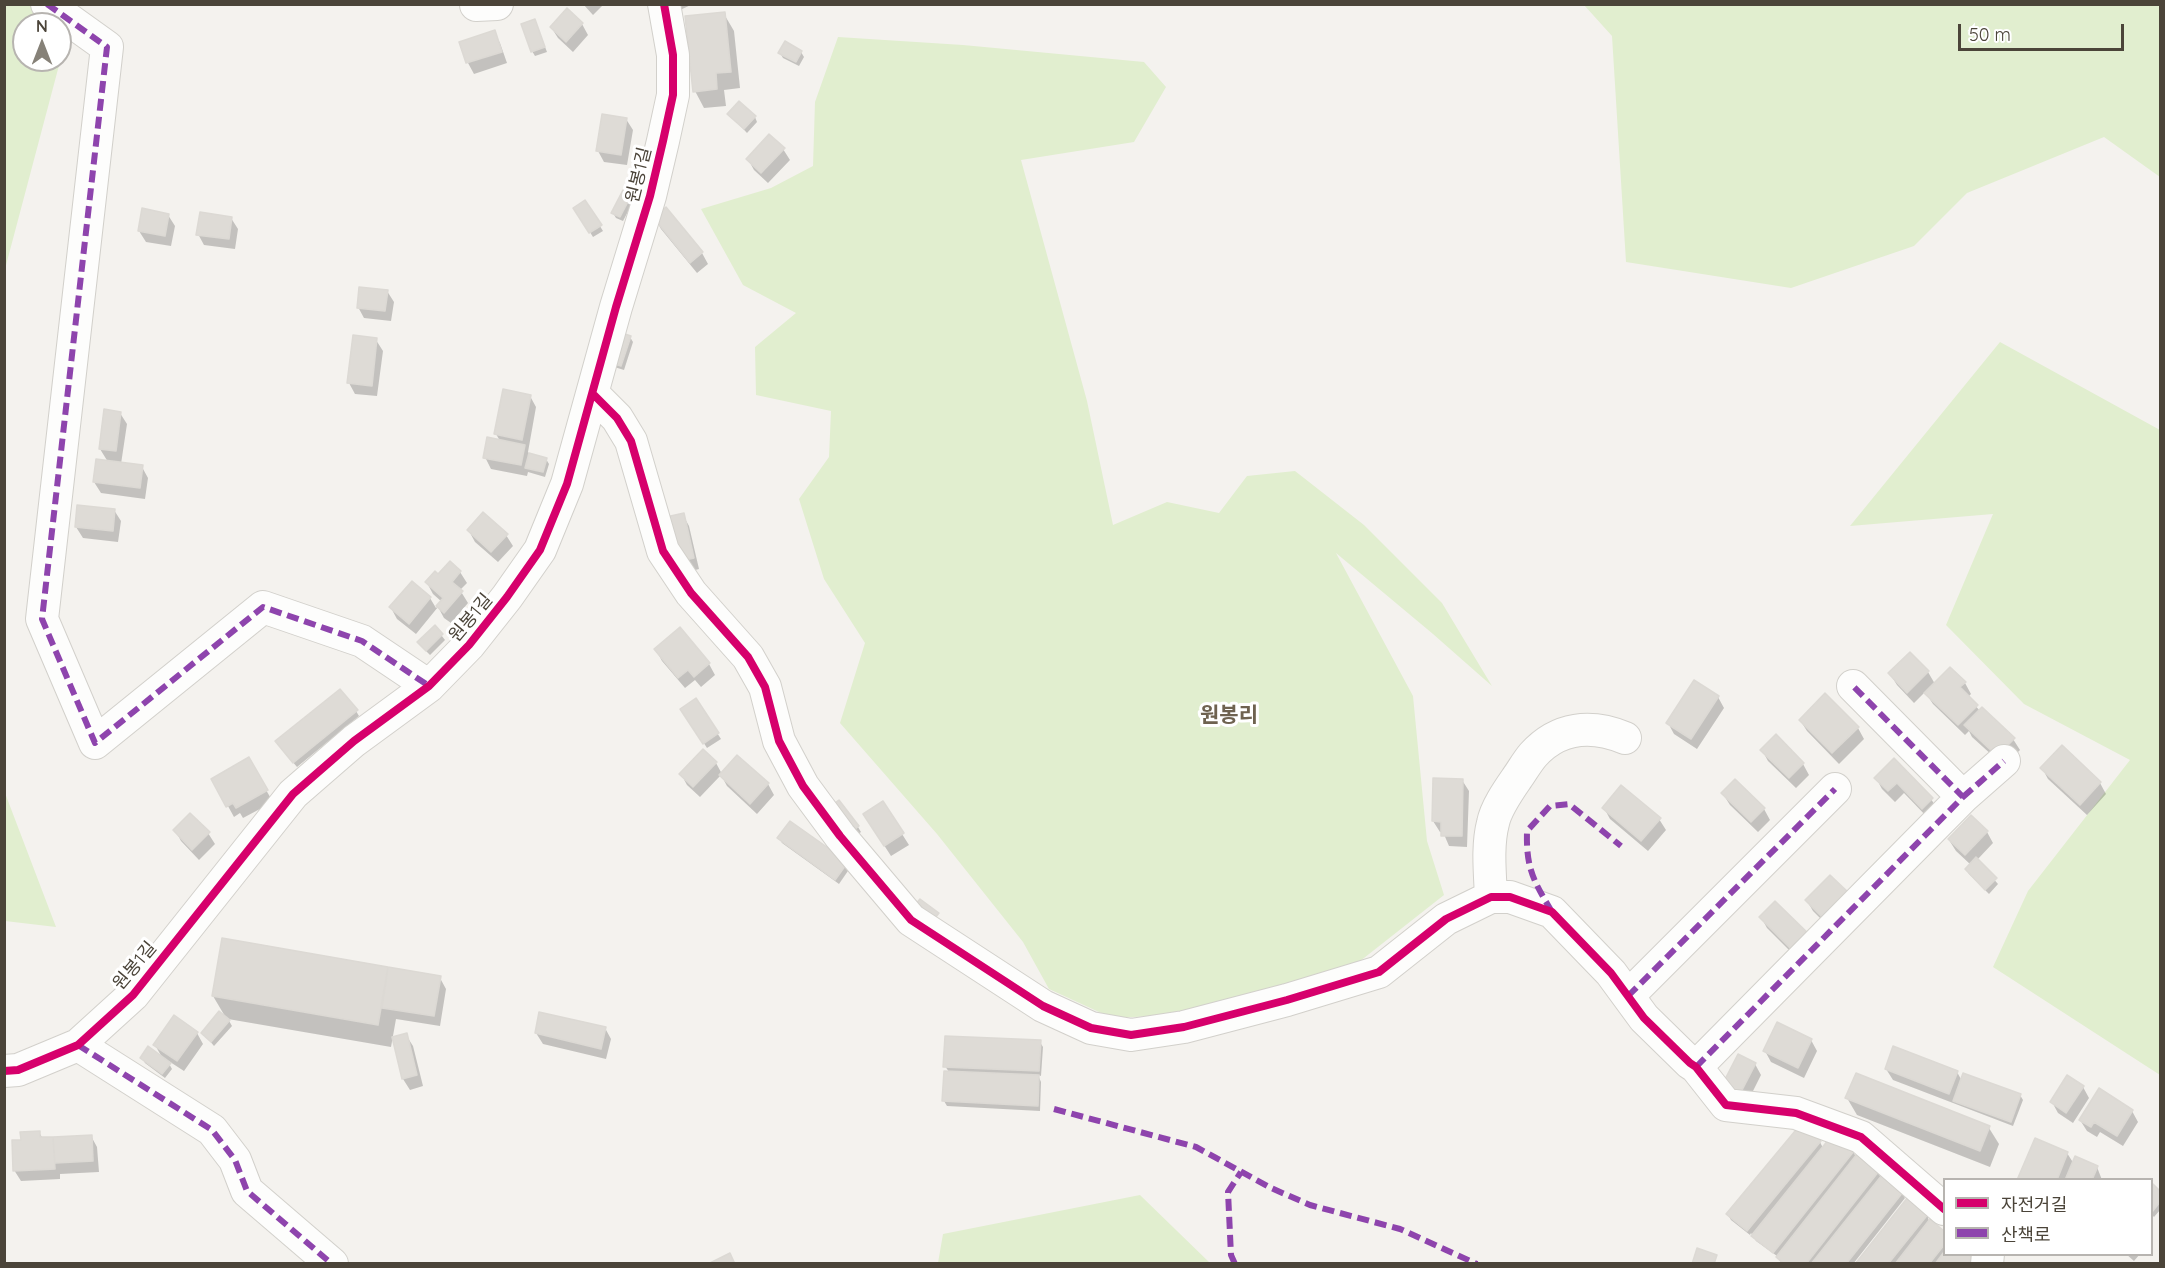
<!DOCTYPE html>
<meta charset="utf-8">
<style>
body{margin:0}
#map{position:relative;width:2165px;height:1268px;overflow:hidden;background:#f4f2ee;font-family:Quicksand,"Noto Sans KR",sans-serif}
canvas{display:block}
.frame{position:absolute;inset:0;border:6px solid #4b4439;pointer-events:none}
.legend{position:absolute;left:1943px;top:1178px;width:210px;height:78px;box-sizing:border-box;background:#fff;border:2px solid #b7b4b0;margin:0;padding:8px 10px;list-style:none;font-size:18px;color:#4b4439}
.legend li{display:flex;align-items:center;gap:12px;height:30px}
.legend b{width:30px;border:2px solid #b7b4b0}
.north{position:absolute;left:12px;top:12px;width:60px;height:60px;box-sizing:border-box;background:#fff;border:2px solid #b7b4b0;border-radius:50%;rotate:0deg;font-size:16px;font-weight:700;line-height:24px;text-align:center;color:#4b4439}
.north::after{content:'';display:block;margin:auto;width:21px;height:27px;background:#868178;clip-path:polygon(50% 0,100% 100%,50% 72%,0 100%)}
.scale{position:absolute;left:1958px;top:24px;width:166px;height:27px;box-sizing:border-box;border:3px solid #4b4439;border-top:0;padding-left:8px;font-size:18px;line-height:21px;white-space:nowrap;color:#4b4439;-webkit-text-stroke:4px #fff;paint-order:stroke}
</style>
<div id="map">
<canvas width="2165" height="1268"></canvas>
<div class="frame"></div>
<ul class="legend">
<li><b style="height:8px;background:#d6006c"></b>자전거길</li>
<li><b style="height:8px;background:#8e44ad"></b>산책로</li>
</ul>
<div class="north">N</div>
<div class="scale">50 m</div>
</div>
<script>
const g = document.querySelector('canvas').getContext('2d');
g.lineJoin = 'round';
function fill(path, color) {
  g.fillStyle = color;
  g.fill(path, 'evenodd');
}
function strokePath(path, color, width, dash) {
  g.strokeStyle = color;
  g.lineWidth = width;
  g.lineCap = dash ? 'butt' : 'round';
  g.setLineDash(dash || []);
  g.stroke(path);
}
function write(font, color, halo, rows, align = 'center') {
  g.font = font + ' Quicksand,"Noto Sans KR",sans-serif';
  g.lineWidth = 6;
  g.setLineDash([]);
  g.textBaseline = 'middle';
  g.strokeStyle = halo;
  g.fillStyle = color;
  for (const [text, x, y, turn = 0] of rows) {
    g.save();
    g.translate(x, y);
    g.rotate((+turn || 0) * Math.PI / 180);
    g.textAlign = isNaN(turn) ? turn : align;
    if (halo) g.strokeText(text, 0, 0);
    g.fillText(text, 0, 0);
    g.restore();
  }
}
fill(new Path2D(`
 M 5,5 L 75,5 L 5,269 ZM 24,24 L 60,24 L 60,60 L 24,60 Z
 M 1584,5 L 2160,5 L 2160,177 L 2104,137 L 1967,193 L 1914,246 L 1791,288 L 1626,262 L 1612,36 Z
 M 838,37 L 963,45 L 1144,62 L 1166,87 L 1134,142 L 1021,160 L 1087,401 L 1113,525 L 1167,502 L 1219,513 L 1247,476 L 1295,471 L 1364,525 L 1442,603 L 1492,686 L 1433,634 L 1336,553 L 1413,696 L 1427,841 L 1444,895 L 1350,969 L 1176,1015 L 1112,1018 L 1049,989 L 1023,942 L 937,834 L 840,723 L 865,643 L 824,579 L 799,499 L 829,457 L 831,411 L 756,395 L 755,347 L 796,313 L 743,285 L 701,209 L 771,188 L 813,166 L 815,102 Z
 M 2000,342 L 2160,430 L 2160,1075 L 1993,967 L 2028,891 L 2130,760 L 2024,704 L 1946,625 L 1993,514 L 1850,526 Z
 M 5,793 L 56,927 L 5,921 Z
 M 1140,1195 L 1210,1263 L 938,1263 L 943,1234 Z`), '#e1eecf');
fill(new Path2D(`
 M 583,4 L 604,4 L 593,15 Z
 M 676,4 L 693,4 L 680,10 Z
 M 724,14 L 734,31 L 740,88 L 724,90 L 726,106 L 704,108 L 695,91 Z
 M 535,21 L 547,52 L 535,56 L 532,51 Z
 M 582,24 L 588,35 L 573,52 L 558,38 L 551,27 Z
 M 494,32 L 500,43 L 507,63 L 474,74 L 468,63 L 461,43 Z
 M 801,52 L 804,57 L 799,66 L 783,58 L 780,53 Z
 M 729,114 L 755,117 L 757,122 L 747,133 Z
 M 626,119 L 633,130 L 627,165 L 604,162 L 598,151 Z
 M 783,149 L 790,160 L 768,183 L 754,170 L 748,159 Z
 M 631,195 L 634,200 L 623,221 L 616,218 L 613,213 Z
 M 585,202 L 603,231 L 593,237 L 575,208 Z
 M 168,215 L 175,226 L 171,246 L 146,242 L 139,231 Z
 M 231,218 L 238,229 L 235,249 L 204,245 L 198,234 Z
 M 655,218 L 702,253 L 708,264 L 697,273 L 661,229 Z
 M 387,291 L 394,302 L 391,321 L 364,318 L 358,307 Z
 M 630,337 L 633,342 L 624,370 L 611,366 Z
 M 376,340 L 383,351 L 377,396 L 355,394 L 349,383 Z
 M 530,396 L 536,407 L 528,452 L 530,455 L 546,459 L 549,464 L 545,477 L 528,472 L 527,476 L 491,469 L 485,457 L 500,441 L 496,434 Z
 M 120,413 L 127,424 L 121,464 L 142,467 L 148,478 L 145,499 L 101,493 L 94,482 L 108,462 L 100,449 Z
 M 114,510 L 121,521 L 118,542 L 83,538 L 76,527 Z
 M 683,515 L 689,526 L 699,569 L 684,573 Z
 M 469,531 L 506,535 L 513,546 L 498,562 L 475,542 Z
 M 460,572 L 467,583 L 460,590 L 468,603 L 451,623 L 444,618 L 438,607 L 416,634 L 397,619 L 391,608 L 430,598 L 436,608 L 442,602 L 433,594 L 427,583 L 439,576 Z
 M 435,627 L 445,640 L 430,655 L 422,647 Z
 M 656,650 L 709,664 L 715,675 L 701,687 L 695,680 L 685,688 L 662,661 Z
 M 1950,669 L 1965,683 L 1971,694 L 1968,697 L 1980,711 L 2013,739 L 2020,750 L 2004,766 L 1972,737 L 1969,731 L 1965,735 L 1933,704 L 1925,692 L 1914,703 L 1897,685 L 1890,674 L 1928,672 L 1935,684 Z
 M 1718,697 L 1724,708 L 1697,749 L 1674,734 L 1668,723 Z
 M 696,700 L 721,739 L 707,748 L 682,709 Z
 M 356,711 L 359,716 L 297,767 L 280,747 Z
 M 1800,720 L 1858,728 L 1864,739 L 1839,764 L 1807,731 Z
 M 2062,747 L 2100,783 L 2106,794 L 2087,815 L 2048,779 L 2042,768 Z
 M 1762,750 L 1803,764 L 1809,775 L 1796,788 L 1768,761 Z
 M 248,759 L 273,802 L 243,818 L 240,813 L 234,817 L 213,779 Z
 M 1894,760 L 1931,799 L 1938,810 L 1929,819 L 1904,793 L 1895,802 L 1882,789 L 1876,778 Z
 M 716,763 L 722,774 L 768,784 L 774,795 L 757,814 L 727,786 L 721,775 L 700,797 L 687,785 L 681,774 Z
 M 1462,780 L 1469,791 L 1467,847 L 1449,846 L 1443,832 L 1440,832 L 1433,821 Z
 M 1723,794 L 1764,809 L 1770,820 L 1758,832 L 1730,805 Z
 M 1604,808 L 1659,819 L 1666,830 L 1648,851 L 1610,819 Z
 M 833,814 L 858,827 L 861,832 L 853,838 Z
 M 871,825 L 902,834 L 909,845 L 891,856 Z
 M 175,830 L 208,833 L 215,844 L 199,860 L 181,841 Z
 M 1987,832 L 1993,843 L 1977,860 L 1998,884 L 1989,894 L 1969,874 L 1966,869 L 1971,865 L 1956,851 L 1949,840 Z
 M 779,838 L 850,868 L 839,884 L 782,843 Z
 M 1830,877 L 1831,929 L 1813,911 L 1807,901 Z
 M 1775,903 L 1803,964 L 1767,928 L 1761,917 Z
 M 223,940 L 440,978 L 446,989 L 440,1026 L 396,1019 L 391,1047 L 228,1019 L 232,1026 L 214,1046 L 203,1033 L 226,1018 L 213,996 Z
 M 605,1028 L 611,1039 L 606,1059 L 543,1044 L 536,1033 Z
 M 197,1033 L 203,1044 L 184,1071 L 167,1060 L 172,1069 L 165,1078 L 145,1063 L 142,1058 L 163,1059 L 155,1045 Z
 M 406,1035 L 413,1046 L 423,1086 L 410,1090 L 403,1079 Z
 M 1811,1040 L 1817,1051 L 1804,1078 L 1771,1062 L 1765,1051 Z
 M 1040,1042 L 1043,1047 L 1041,1076 L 1038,1075 L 1041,1082 L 1040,1111 L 947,1106 L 944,1101 L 949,1072 L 945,1066 Z
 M 1755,1064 L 1761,1075 L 1745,1107 L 1729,1098 Z
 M 1886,1069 L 1957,1072 L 1962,1081 L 2020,1095 L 2023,1100 L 2013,1126 L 1893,1080 Z
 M 2083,1087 L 2089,1098 L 2073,1123 L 2058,1113 L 2052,1102 Z
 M 1847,1098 L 1989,1128 L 1999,1144 L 1990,1167 L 1857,1115 Z
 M 2132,1111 L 2138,1122 L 2123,1146 L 2100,1132 L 2097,1137 L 2087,1131 L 2080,1120 Z
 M 39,1132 L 43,1139 L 91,1136 L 97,1147 L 99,1172 L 60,1174 L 60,1179 L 21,1181 L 14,1170 L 22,1141 Z
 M 1820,1142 L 1823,1148 L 1853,1152 L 1857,1158 L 1878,1172 L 1881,1178 L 1902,1193 L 1905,1198 L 1853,1264 L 1782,1264 L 1777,1256 L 1756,1241 L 1751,1233 L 1750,1235 L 1731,1220 L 1728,1215 Z
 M 2067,1153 L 2074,1164 L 2097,1167 L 2102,1180 L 2019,1180 Z
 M 2153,1186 L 2160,1193 L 2160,1210 L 2154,1217 L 2152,1215 Z
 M 1927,1214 L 1929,1221 L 1944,1233 L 1944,1254 L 1971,1259 L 1973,1264 L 1857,1264 Z
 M 2126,1254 L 2140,1254 L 2134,1261 Z`), '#0003');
const building = new Path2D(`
 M 567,8 L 583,23 L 566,42 L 550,27 Z
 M 725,12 L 731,72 L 716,73 L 717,89 L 693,92 L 685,16 Z
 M 535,19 L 545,47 L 531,52 L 521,24 Z
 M 495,30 L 502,52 L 466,63 L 459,42 Z
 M 785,41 L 802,51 L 796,62 L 778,53 Z
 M 739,101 L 756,116 L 744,129 L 727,114 Z
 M 602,114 L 627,118 L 621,155 L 596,151 Z
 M 769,134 L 785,148 L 761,173 L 746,159 Z
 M 623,190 L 632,194 L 620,217 L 611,213 Z
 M 585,200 L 602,225 L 589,233 L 573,208 Z
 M 666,207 L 703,252 L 690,263 L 653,217 Z
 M 142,208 L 169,214 L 165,236 L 138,231 Z
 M 200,212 L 232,217 L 229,239 L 196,235 Z
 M 359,287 L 388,290 L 385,311 L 357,308 Z
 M 616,331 L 631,336 L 621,366 L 606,361 Z
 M 353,335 L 377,338 L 372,386 L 347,383 Z
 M 503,389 L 531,395 L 522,440 L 494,434 Z
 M 104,409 L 121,412 L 116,451 L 99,449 Z
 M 487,437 L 525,445 L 521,465 L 483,458 Z
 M 529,453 L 547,458 L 543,472 L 525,468 Z
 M 96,459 L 143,465 L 140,488 L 93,482 Z
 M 77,505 L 115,509 L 113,531 L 75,527 Z
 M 483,512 L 508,534 L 491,552 L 467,530 Z
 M 684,513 L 694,558 L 676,562 L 666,517 Z
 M 450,561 L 461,571 L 452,582 L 463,591 L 444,613 L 436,606 L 443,598 L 425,582 L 435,571 L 438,574 Z
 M 412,581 L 431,597 L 409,624 L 389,607 Z
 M 435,625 L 443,634 L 426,651 L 417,642 Z
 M 680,627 L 710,663 L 694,677 L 688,670 L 678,678 L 654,649 Z
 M 1910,652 L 1929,671 L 1907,693 L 1888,673 Z
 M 1950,667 L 1966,682 L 1960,687 L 1978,705 L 1958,725 L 1924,693 Z
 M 1694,680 L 1719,696 L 1691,739 L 1666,723 Z
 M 340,689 L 358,710 L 293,763 L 275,741 Z
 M 1825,693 L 1859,727 L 1832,753 L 1799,720 Z
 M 696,698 L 719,733 L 703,744 L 680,709 Z
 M 1982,707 L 2015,738 L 1997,756 L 1964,725 Z
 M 1776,734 L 1804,763 L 1789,778 L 1760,750 Z
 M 2062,745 L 2101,782 L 2080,805 L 2040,768 Z
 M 703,749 L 717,762 L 693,787 L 679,774 Z
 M 737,755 L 769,783 L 750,804 L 719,775 Z
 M 249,757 L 268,790 L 236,808 L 233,803 L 226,807 L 211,779 Z
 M 1894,758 L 1933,798 L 1922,809 L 1897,783 L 1888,791 L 1874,778 Z
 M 1433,778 L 1463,779 L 1462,836 L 1441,836 L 1441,822 L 1432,821 Z
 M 1735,779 L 1765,808 L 1751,822 L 1721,793 Z
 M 1621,785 L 1661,818 L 1641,841 L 1602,808 Z
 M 839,800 L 859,826 L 849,834 L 828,808 Z
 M 883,801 L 904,833 L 884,846 L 863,814 Z
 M 190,813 L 210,832 L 192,850 L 173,830 Z
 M 1971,815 L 1988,831 L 1965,855 L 1948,839 Z
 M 790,821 L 848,862 L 835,880 L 777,838 Z
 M 1976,857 L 1997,878 L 1985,890 L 1965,869 Z
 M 1830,875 L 1849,893 L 1824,919 L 1805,900 Z
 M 920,899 L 939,913 L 932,922 L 913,907 Z
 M 1775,901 L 1812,937 L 1796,954 L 1759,917 Z
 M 222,938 L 388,967 L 378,1025 L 212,996 Z
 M 388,967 L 441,976 L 434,1016 L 382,1008 Z
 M 219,1011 L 230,1020 L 211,1042 L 201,1033 Z
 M 539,1012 L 606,1027 L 601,1049 L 535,1033 Z
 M 174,1015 L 198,1032 L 177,1061 L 153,1045 Z
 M 1777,1022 L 1812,1039 L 1798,1068 L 1763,1051 Z
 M 407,1033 L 417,1075 L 402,1079 L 392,1037 Z
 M 945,1036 L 1041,1040 L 1039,1071 L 943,1067 Z
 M 148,1046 L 171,1063 L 162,1074 L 140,1058 Z
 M 1893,1046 L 1958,1071 L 1949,1094 L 1885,1069 Z
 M 1738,1054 L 1756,1063 L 1739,1096 L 1721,1087 Z
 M 944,1071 L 1039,1075 L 1038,1106 L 942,1101 Z
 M 1856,1073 L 1990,1126 L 1980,1151 L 1845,1098 Z
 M 1963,1073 L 2021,1094 L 2011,1122 L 1953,1101 Z
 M 2067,1075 L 2084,1086 L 2066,1113 L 2050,1102 Z
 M 2099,1088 L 2133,1110 L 2117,1136 L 2094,1122 L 2091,1127 L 2079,1120 Z
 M 1800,1125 L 1821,1141 L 1747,1231 L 1726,1214 Z
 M 40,1131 L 40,1137 L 53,1137 L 55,1169 L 13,1171 L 12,1140 L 21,1140 L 20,1132 Z
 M 1833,1134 L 1854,1151 L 1773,1253 L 1751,1236 Z
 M 92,1135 L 93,1161 L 55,1163 L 53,1137 Z
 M 2035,1138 L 2068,1152 L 2057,1180 L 2017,1180 Z
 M 1857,1154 L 1879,1171 L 1806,1264 L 1784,1264 L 1776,1257 Z
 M 2075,1156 L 2098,1166 L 2092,1180 L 2065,1180 Z
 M 1882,1175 L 1903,1192 L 1846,1264 L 1811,1264 Z
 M 2153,1184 L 2160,1191 L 2160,1202 L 2152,1212 Z
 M 1908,1197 L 1929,1213 L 1888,1264 L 1855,1264 Z
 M 1930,1219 L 1944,1231 L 1944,1245 L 1929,1264 L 1895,1264 Z
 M 1697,1248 L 1717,1255 L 1714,1264 L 1692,1264 Z
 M 1944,1252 L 1944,1254 L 1968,1254 L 1972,1258 L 1968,1264 L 1935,1264 Z
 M 730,1253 L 735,1264 L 708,1264 Z`);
fill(building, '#dedbd6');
strokePath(building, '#dcd9d4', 1.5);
const minor = new Path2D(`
 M 47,4 L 107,47 L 42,619 L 95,743 L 263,607 L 362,641 L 429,686
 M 476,5 L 497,4
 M 593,394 L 617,418 L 631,441 L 663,551 L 691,593 L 748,657 L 765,687 L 779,741 L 803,786 L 840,836 L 911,920 L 1043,1006 L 1091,1028 L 1131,1035 L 1184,1027 L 1287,1000 L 1379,972 L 1446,919 L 1491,897 L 1510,897 L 1552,912 L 1611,973 L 1644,1018 L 1690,1063 L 1696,1067 L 1726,1105 L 1796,1113 L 1861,1137 L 1944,1209
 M 1963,797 L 2004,761
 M 1491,897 C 1490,873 1487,846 1493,823 C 1496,808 1508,791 1517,778 C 1522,771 1527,762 1533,755 C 1558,727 1591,724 1625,738
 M 1628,996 L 1835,789
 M 78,1045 L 212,1130 L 235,1160 L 247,1191 L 332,1264
 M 1696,1067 L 1963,797 L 1853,686
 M 4,1071 L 18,1070 L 78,1045 L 133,995 L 293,794 L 354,741 L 429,686 L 469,645 L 507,597 L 540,550 L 567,484 L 616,307 L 650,196 L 663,141 L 673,95 L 673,55 L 664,4
 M 1987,1264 L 1988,1254`);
strokePath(minor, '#d2d0cb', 34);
strokePath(minor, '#fdfdfc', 32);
strokePath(new Path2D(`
 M 47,4 L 107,47 L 42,619 L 95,743 L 263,607 L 362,641 L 429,686
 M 1963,797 L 2004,761
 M 1552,912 C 1533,880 1526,868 1527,831 L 1550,806 L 1569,804 L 1621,846
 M 1628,996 L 1835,789
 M 78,1045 L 212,1130 L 235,1160 L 247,1191 L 332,1264
 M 1696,1067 L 1963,797 L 1853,686
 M 1054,1109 L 1196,1147 L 1271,1188 L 1310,1205 L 1400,1229 L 1477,1264
 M 1235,1264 L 1231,1255 L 1228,1192 L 1241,1172`), '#8e44ad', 6, [12, 6]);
strokePath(new Path2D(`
 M 593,394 L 617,418 L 631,441 L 663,551 L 691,593 L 748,657 L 765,687 L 779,741 L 803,786 L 840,836 L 911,920 L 1043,1006 L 1091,1028 L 1131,1035 L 1184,1027 L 1287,1000 L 1379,972 L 1446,919 L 1491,897 L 1510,897 L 1552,912 L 1611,973 L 1644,1018 L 1690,1063 L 1696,1067 L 1726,1105 L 1796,1113 L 1861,1137 L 1944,1209
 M 4,1071 L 18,1070 L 78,1045 L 133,995 L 293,794 L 354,741 L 429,686 L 469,645 L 507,597 L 540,550 L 567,484 L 616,307 L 650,196 L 663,141 L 673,95 L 673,55 L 664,4`), '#d6006c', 8);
write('18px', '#4b4439', '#fff', [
 ["원봉1길",639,175,-76],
 ["원봉1길",471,618,-50],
 ["원봉1길",135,966,-50]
]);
write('bold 21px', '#6e6250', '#fff', [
 ["원봉리",1229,716]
]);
</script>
